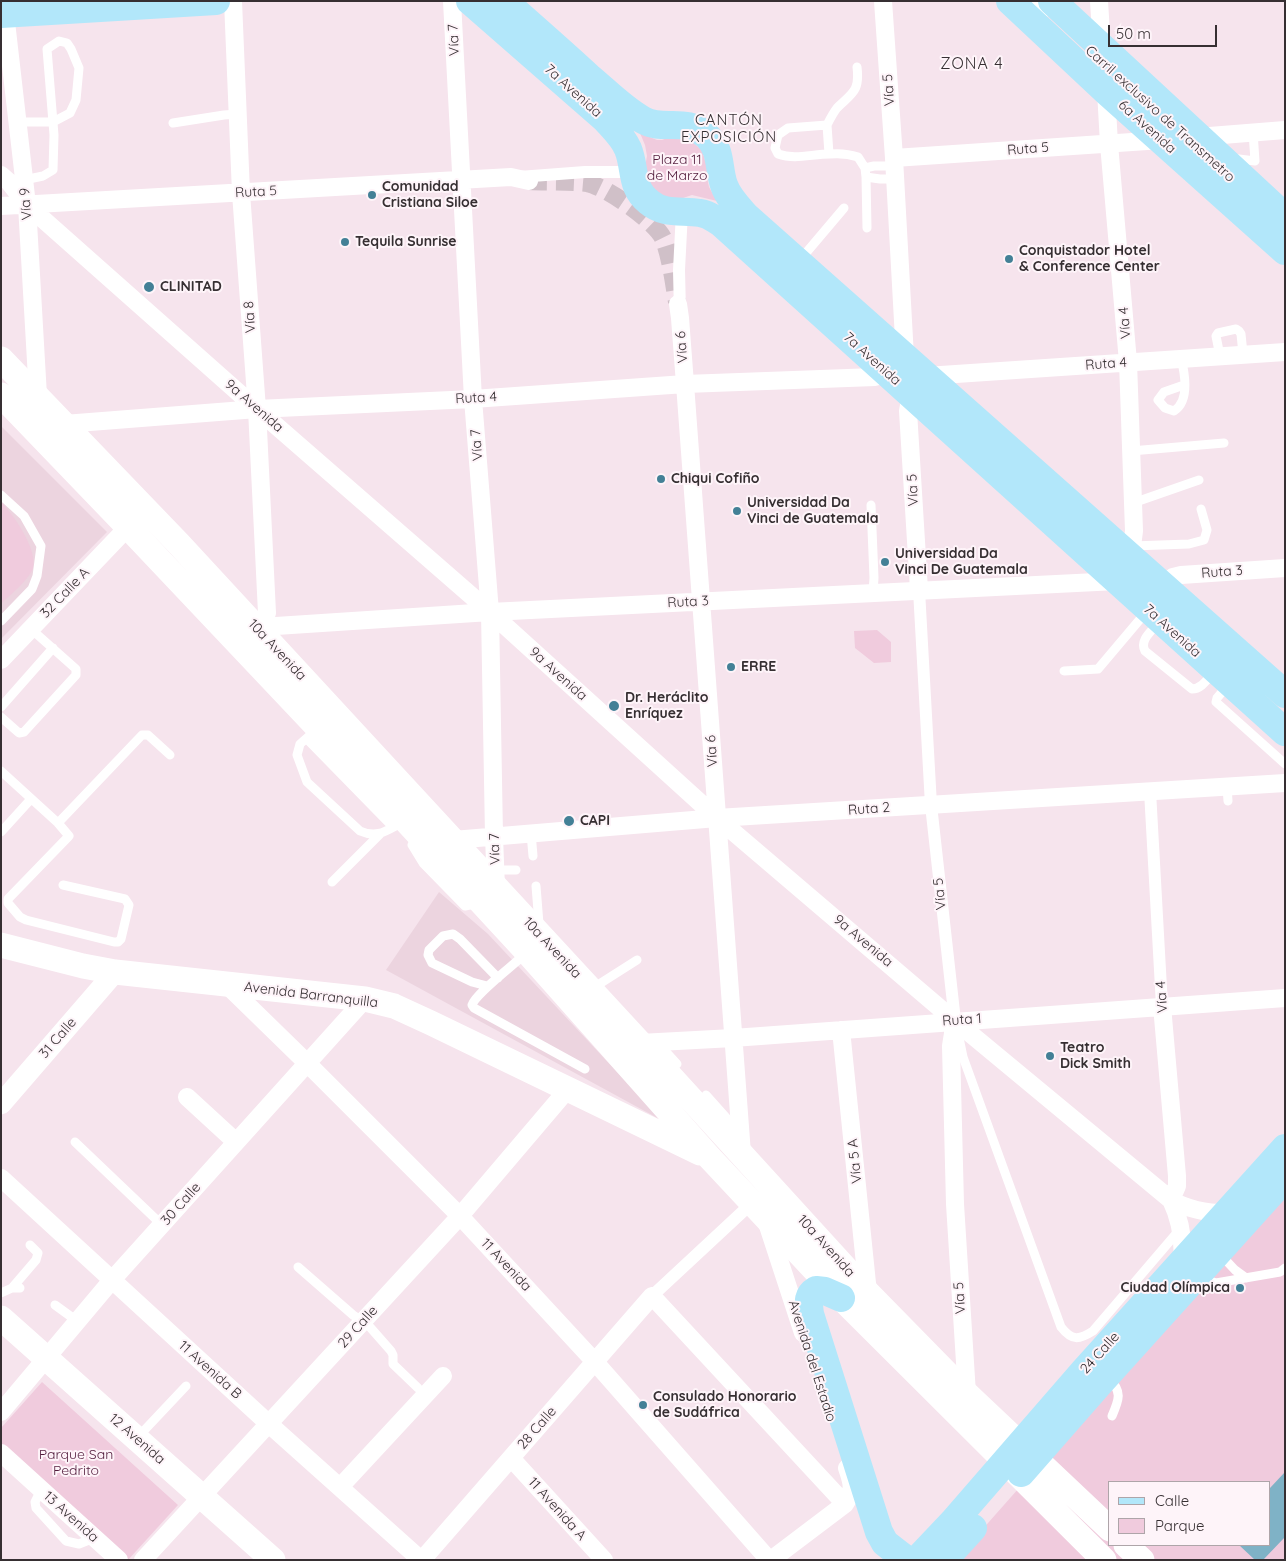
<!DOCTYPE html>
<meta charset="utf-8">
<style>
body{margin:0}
#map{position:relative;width:1286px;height:1561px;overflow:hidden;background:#f6e4ed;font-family:Quicksand,sans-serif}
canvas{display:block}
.frame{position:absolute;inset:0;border:2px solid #362f32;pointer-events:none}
.legend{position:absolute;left:1108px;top:1481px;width:162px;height:65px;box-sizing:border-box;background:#fef4f9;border:1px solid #aea5a9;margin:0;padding:6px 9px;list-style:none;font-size:15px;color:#362f32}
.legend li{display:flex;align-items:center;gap:10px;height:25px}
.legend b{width:25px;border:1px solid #aea5a9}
.scale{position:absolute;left:1108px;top:25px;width:109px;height:22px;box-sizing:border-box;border:2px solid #362f32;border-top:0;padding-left:6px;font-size:15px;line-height:18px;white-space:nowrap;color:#362f32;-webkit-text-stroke:4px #fef4f9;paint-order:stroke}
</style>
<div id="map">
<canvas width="1286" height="1561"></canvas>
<div class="frame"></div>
<ul class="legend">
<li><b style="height:6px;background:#b2e7fa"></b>Calle</li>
<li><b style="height:14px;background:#f0cbdd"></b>Parque</li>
</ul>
<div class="scale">50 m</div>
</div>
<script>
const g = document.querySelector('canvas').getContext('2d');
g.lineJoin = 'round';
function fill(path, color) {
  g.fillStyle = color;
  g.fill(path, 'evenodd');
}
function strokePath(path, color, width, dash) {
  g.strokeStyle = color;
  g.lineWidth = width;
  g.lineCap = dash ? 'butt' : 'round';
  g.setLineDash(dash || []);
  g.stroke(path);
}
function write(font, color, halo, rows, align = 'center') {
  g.font = font + ' Quicksand,sans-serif';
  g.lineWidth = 4;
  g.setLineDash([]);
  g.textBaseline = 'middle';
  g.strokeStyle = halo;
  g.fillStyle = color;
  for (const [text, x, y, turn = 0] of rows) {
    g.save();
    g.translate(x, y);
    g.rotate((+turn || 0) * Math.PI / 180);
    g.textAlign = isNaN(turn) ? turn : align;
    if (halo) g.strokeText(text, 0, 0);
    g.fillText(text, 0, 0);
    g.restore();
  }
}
fill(new Path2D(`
 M 1,426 L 107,532 L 1,639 Z
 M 439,892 L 488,934 L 663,1121 L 386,970 Z`), '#ecd4df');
fill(new Path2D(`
 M 640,133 L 657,140 L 662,140 L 667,138 L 690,140 L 702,150 L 708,170 L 707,177 L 709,187 L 717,201 L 692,195 L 680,199 L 662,196 L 651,186 L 645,167 L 647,156 L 645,145 Z
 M 1,502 C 14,515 38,550 33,568 C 29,580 10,595 1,604 Z
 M 877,630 L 891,642 L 891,662 L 874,663 L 855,648 L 854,631 Z
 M 1285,1187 L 1285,1560 L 929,1560 L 973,1540 ZM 1110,1482 L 1270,1482 L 1270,1545 L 1110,1545 Z
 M 42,1382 L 178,1505 L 128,1560 L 1,1446 L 1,1428 Z`), '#f0cbdd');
fill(new Path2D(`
 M 1285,1472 L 1285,1537 L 1263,1560 L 1255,1560 L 1239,1545 L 1270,1545 L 1270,1488 Z`), '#7fb2c6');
strokePath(new Path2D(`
 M 529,181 C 548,182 568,181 587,183 C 605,186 655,221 663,238 C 670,254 674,283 677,302`), '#d0c0c8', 18, [18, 9]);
strokePath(new Path2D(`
 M 1036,1 L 1048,12
 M 857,67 C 860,92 852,93 837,108 C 833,113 830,119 827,125 L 788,128 L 778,135 L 775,148 L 778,154 C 795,160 812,154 830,154 C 840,153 849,154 858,157 L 865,168 L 866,177 L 867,228
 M 17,122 L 53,122 L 70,113 L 76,100 L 79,68 L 71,49 L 67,43 L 59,41 L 47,49 L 54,135 L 53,170 L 43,176 L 24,180
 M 173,123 L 224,115 L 238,114
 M 827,125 L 829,154
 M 1231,158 L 1255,161 L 1253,132
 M 865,168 L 874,166 L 894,166
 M 866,177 L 880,179 L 895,179
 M 800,260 L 844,208
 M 1220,356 L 1216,336 L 1218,333 L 1236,329 L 1239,331 L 1241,334 L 1243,354
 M 1181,358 C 1185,374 1190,401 1174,411 L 1165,408 L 1158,400 L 1164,392 L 1184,385
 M 1131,451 L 1224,443
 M 1,495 L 24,516 L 41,546 L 37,576 L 32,589 L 1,621
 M 1133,503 L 1199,480
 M 871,505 L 874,578 L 873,592
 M 1132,546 L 1189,544 L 1204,540 L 1207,530 L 1201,509
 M 1159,622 C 1152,631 1139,640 1145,651 L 1192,689 C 1202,689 1208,678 1214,672
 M 1064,671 L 1098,669 L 1147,611
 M 1231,692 L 1223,691 L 1217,698 L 1216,702 L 1285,764
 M 1,707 L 53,648
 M 1,717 L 19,733 L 24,732 L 76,675 L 76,669 L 31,629
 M 317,729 L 300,744 L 297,755 L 307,782 L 360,831 C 378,839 387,830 403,822
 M 307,739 L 393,827
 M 1,771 L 58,823 L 142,735 L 148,735 L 170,755
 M 1227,786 L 1228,801
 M 58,823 L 69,836 L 8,899 L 8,903 L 20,917 L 26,920 L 114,942 L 118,942 L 121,939 L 129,905 L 125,899 L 63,885
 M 1,832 L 31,799
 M 531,833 L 533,856
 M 416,837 L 412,845 L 423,863 L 465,906 L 479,903
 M 496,870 L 516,870
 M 332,882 L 380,834
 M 536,886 L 539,924
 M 525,954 C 515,964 475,994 472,1005 L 474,1008 L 585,1069
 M 487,986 L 472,982 L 432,963 L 428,955 L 429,950 L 443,936 L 453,934 L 460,939 L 498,978
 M 593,988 L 637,960
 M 958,1033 L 963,1057 L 1061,1327 C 1072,1341 1079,1340 1093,1331 L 1181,1228
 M 657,1042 L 677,1064
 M 706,1095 L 739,1132
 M 75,1142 L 162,1225
 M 1220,1254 L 1235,1270 L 1246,1278
 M 298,1267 L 353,1315 L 369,1326 L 391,1351 L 393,1355 L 393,1364 L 418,1388
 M 1201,1278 L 1216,1283 L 1280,1272 L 1285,1268
 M 12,1288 L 36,1260 L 38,1253 L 30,1245
 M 1,1293 L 12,1288 L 20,1288
 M 55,1305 L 77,1321
 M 1108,1378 C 1123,1391 1119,1400 1112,1416
 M 137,1438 L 186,1386
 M 41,1490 L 35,1502 L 36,1508 L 66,1541 L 79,1544 L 94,1538`), '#fff', 9);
strokePath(new Path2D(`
 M 519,177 L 585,172 L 633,172
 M 680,312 L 679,270 L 682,212
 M 919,590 L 931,805 L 955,1021
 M 1150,791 L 1162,1006
 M 652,1296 L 752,1203`), '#fff', 12);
strokePath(new Path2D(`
 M 233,1 L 241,193 L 257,409 L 267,613 L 258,630
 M 452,1 L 473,399 L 490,612 L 494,836 L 496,888
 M 883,1 L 894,158 L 905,357
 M 1099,1 L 1102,49
 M 5,13 L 27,205 L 38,396
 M 1106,91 L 1109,144 L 1128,362 L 1134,531 L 1132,546 L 1126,553
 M 1197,137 L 1285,130
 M 894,158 L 1162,140
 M 1,175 L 9,182 L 27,205 L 257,409 L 490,612 L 717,818 L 955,1021 L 1171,1200 C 1189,1210 1206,1213 1226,1213
 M 1,206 L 511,177 L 529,181
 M 678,304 L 680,318 L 685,384 L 742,1154
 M 926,376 L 1285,352
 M 911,394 L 908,411 L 919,590
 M 64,424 L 257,409 L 473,399 L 685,384 L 875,377 L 888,373
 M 1162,585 L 1173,577 L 1181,575 L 1285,568
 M 264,636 L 276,626 L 490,612 L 1117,581
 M 1,660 L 128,527
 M 453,840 L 717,818 L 1285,783
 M 227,985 L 307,1063 L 460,1216 L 595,1362 L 769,1560
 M 1162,1006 L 1177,1176 L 1177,1186 L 1171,1200
 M 955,1021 L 951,1046 L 955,1204 L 967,1394
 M 841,1030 L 868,1293
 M 640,1043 L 733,1038 L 1285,998
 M 187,1097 L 236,1142
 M 1,1178 L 269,1424 L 421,1560
 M 1171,1200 C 1181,1221 1184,1240 1182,1262
 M 767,1223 L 803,1333
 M 1,1412 L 112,1280 L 365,999
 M 1,1453 L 119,1560
 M 511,1458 L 604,1560
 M 340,1487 L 443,1376
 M 143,1560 L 460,1216 L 568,1089
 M 422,1560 L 652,1296 L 845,1504
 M 771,1560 L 845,1504 C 855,1489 852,1483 847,1468`), '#fff', 18);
strokePath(new Path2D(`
 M 1,1104 L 115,972`), '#fff', 21);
strokePath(new Path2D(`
 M 1,359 L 179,544 L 640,1043 L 868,1293 L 967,1394 L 1110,1529
 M 1,395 L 128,527 L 405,820 L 527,952 L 710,1158 L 841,1298 L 1104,1560
 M 1,945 L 83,966 L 115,972 L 365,999 L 394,1006 L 431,1023 L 700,1153
 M 1,1318 L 273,1560
 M 1126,1545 L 1142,1560`), '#fff', 25);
strokePath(new Path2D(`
 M 470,1 L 605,119 C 613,128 623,137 628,149 C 636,169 630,187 649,202 C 664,215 682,210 700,213 C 709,214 714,219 721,223 L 1285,732
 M 504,1 C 532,26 561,51 589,77 C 606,91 623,109 643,120 C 664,132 685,116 707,136 C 722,150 718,168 724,185 C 728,197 738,207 746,216 L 1285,694
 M 1010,1 L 1106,91 L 1285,251
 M 1052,1 L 1285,217
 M 1,14 L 216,1
 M 841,1298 L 825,1291 L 816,1290 C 806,1296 809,1304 810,1314 L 879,1532 L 885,1543 L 907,1560
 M 1021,1473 L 1099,1384 L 1285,1178
 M 917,1560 L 953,1522 L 1084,1371 L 1285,1148
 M 944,1560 L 973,1528`), '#b2e7fa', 28);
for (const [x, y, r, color] of [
 [372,195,5,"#438096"],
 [345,242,5,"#438096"],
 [1009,259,5,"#438096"],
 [149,287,6,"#438096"],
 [661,479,5,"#438096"],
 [737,511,5,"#438096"],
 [885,562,5,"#438096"],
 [731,667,5,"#438096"],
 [614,706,6,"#438096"],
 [569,821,6,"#438096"],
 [1050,1056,5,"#438096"],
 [1240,1288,5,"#438096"],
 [643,1405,5,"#438096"]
]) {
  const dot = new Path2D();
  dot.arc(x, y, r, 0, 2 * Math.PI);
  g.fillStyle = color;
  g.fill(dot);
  strokePath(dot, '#fef4f9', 2);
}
write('14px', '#362f32', '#fef4f9', [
 ["Vía 7",454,40,-93],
 ["Vía 5",889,90,-94],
 ["7a Avenida",573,91,42],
 ["Carril exclusivo de Transmetro",1160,114,42],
 ["6a Avenida",1147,127,42],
 ["Ruta 5",1028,149,-4],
 ["Ruta 5",256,192,-3],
 ["Vía 9",26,204,-95],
 ["Vía 8",250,317,-94],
 ["Vía 4",1125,323,-95],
 ["Vía 6",682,347,-95],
 ["7a Avenida",872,359,42],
 ["Ruta 4",1106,364,-4],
 ["Ruta 4",476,398,-3],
 ["9a Avenida",254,406,41],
 ["Vía 7",477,445,-95],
 ["Vía 5",913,490,-93],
 ["Ruta 3",1222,572,-4],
 ["32 Calle A",65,593,-46],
 ["Ruta 3",688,602,-3],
 ["7a Avenida",1172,631,42],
 ["10a Avenida",277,650,47],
 ["9a Avenida",558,674,42],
 ["Vía 6",712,751,-94],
 ["Ruta 2",869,809,-4],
 ["Vía 7",495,849,-92],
 ["Vía 5",940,894,-96],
 ["9a Avenida",863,941,40],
 ["10a Avenida",552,948,47],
 ["Avenida Barranquilla",311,995,7],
 ["Vía 4",1162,997,-94],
 ["Ruta 1",962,1020,-4],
 ["31 Calle",58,1038,-49],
 ["Vía 5 A",855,1161,-96],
 ["30 Calle",181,1204,-48],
 ["10a Avenida",826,1246,48],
 ["11 Avenida",506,1265,47],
 ["Vía 5",960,1298,-94],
 ["29 Calle",358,1327,-48],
 ["24 Calle",1100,1353,-48],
 ["Avenida del Estadio",812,1361,72],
 ["11 Avenida B",210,1370,42],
 ["28 Calle",537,1428,-49],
 ["12 Avenida",137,1439,41],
 ["11 Avenida A",557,1509,48],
 ["13 Avenida",71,1517,42]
]);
write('14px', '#521c3c', '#fef4f9', [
 ["Plaza 11",677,160],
 ["de Marzo",677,176],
 ["Parque San",76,1455],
 ["Pedrito",76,1471]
]);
write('bold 14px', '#362f32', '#fef4f9', [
 ["Comunidad",382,187],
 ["Cristiana Siloe",382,203],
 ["Tequila Sunrise",355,242],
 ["Conquistador Hotel",1019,251],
 ["& Conference Center",1019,267],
 ["CLINITAD",160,287],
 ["Chiqui Cofiño",671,479],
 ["Universidad Da",747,503],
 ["Vinci de Guatemala",747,519],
 ["Universidad Da",895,554],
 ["Vinci De Guatemala",895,570],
 ["ERRE",741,667],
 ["Dr. Heráclito",625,698],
 ["Enríquez",625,714],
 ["CAPI",580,821],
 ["Teatro",1060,1048],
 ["Dick Smith",1060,1064],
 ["Ciudad Olímpica",1230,1288,"right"],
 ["Consulado Honorario",653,1397],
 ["de Sudáfrica",653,1413]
], 'left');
g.letterSpacing = '1px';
write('15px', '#362f32', '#fef4f9', [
 ["CANTÓN",729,120],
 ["EXPOSICIÓN",729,137]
]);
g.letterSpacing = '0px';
g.letterSpacing = '1px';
write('16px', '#362f32', '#fef4f9', [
 ["ZONA 4",972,64]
]);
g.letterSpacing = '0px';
</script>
